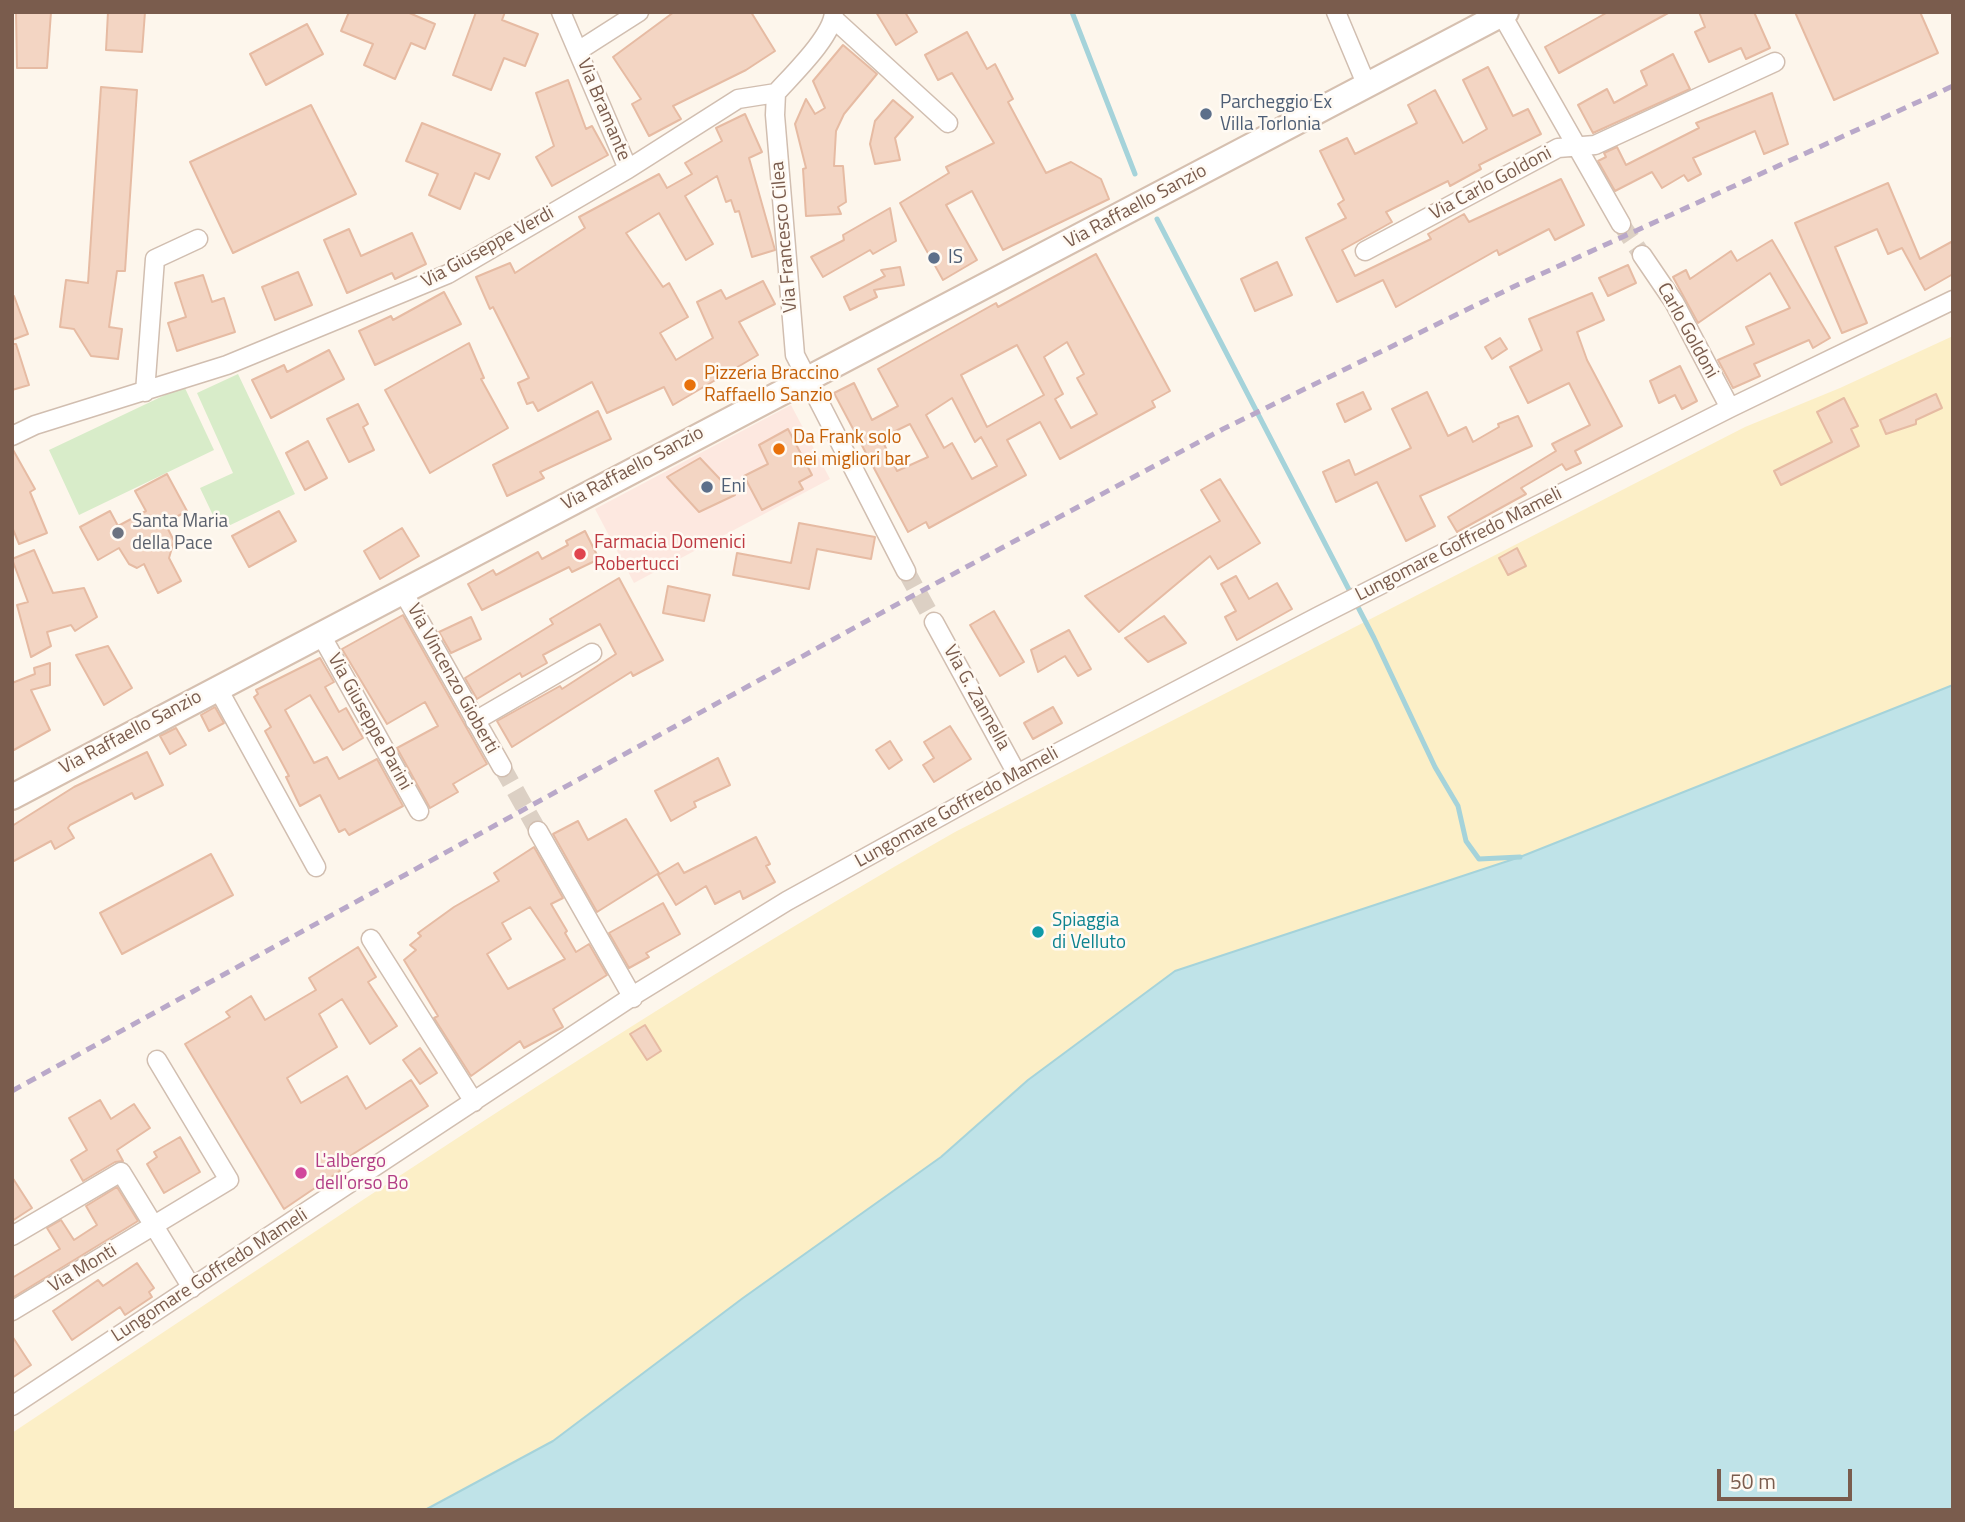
<!DOCTYPE html>
<style>
body{margin:0}
#map{position:relative;width:1965px;height:1522px;overflow:hidden;background:#fdf6ec;font-family:"Titillium Web",sans-serif}
canvas{display:block}
.frame{position:absolute;inset:0;border:14px solid #7a5c4d;pointer-events:none}
.scale{position:absolute;left:1717px;top:1469px;width:135px;height:32px;box-sizing:border-box;border:4px solid #7a5c4d;border-top:0;padding-left:9px;font-size:21px;line-height:24px;white-space:nowrap;color:#7a5c4d;-webkit-text-stroke:5px #fffaf3;paint-order:stroke}
</style>
<div id="map">
<canvas width="1965" height="1522"></canvas>
<div class="frame"></div>
<div class="scale">50 m</div>
</div>
<script>
const g = document.querySelector('canvas').getContext('2d');
g.lineJoin = 'round';
function fill(path, color) {
  g.fillStyle = color;
  g.fill(path, 'evenodd');
}
function strokePath(path, color, width, dash) {
  g.strokeStyle = color;
  g.lineWidth = width;
  g.lineCap = dash ? 'butt' : 'round';
  g.setLineDash(dash || []);
  g.stroke(path);
}
function write(font, color, halo, rows, align = 'center') {
  g.font = font + ' "Titillium Web",sans-serif';
  g.lineWidth = 5;
  g.setLineDash([]);
  g.textBaseline = 'middle';
  g.strokeStyle = halo;
  g.fillStyle = color;
  for (const [text, x, y, turn = 0] of rows) {
    g.save();
    g.translate(x, y);
    g.rotate((+turn || 0) * Math.PI / 180);
    g.textAlign = isNaN(turn) ? turn : align;
    if (halo) g.strokeText(text, 0, 0);
    g.fillText(text, 0, 0);
    g.restore();
  }
}
fill(new Path2D(`
 M 791,405 L 830,479 L 634,583 L 595,509 Z`), '#fde8e0');
fill(new Path2D(`
 M 238,374 L 295,494 L 220,530 L 200,488 L 233,473 L 197,393 Z
 M 184,386 L 214,450 L 79,515 L 49,450 Z`), '#d8ecc9');
fill(new Path2D(`
 M 1953,336 L 1953,685 L 1520,857 L 1175,971 L 1028,1080 L 941,1157 L 553,1441 L 425,1510 L 12,1510 L 12,1433 C 323,1227 631,1016 955,832 L 1745,427 L 1840,388 Z`), '#fcefc7');
const water = new Path2D(`
 M 1953,685 L 1953,1510 L 425,1510 L 553,1441 L 743,1298 L 941,1157 L 1028,1080 L 1175,971 L 1520,857 Z`);
fill(water, '#bfe3e8');
strokePath(water, '#a5d3da', 2);
strokePath(new Path2D(`
 M 1072,12 L 1135,174
 M 1157,219 L 1374,638 L 1435,767 L 1458,806 L 1466,841 L 1479,859 L 1520,857`), '#a5d3da', 5);
const building = new Path2D(`
 M 16,12 L 51,12 L 47,68 L 17,68 Z
 M 108,12 L 145,12 L 142,52 L 106,50 Z
 M 349,12 L 407,12 L 435,24 L 425,49 L 411,43 L 395,79 L 364,65 L 373,44 L 341,31 Z
 M 476,12 L 505,12 L 502,20 L 538,34 L 525,66 L 504,58 L 491,90 L 453,75 Z
 M 674,12 L 751,12 L 775,51 L 746,70 L 673,106 L 681,119 L 649,136 L 632,104 L 641,99 L 613,57 Z
 M 876,12 L 905,12 L 917,32 L 896,45 Z
 M 1608,12 L 1670,12 L 1559,73 L 1545,47 Z
 M 1699,12 L 1754,12 L 1770,48 L 1746,59 L 1741,48 L 1709,62 L 1695,32 L 1705,27 Z
 M 1795,12 L 1920,12 L 1938,53 L 1834,100 Z
 M 307,24 L 323,54 L 266,85 L 250,54 Z
 M 967,32 L 987,69 L 995,64 L 1013,99 L 1008,102 L 1046,173 L 1071,162 L 1101,179 L 1109,199 L 1003,250 L 972,191 L 946,205 L 977,260 L 943,280 L 900,203 L 949,173 L 946,167 L 994,143 L 952,73 L 938,80 L 925,55 Z
 M 843,45 L 877,74 L 844,114 L 836,131 L 834,166 L 843,166 L 846,202 L 838,207 L 841,214 L 806,216 L 803,169 L 806,168 L 795,124 L 806,99 L 815,114 L 825,108 L 813,81 Z
 M 1673,54 L 1690,89 L 1593,133 L 1578,105 L 1607,89 L 1614,103 L 1647,85 L 1641,71 Z
 M 1488,67 L 1513,116 L 1528,109 L 1541,134 L 1479,165 L 1481,169 L 1450,186 L 1448,181 L 1386,212 L 1392,222 L 1342,250 L 1355,276 L 1431,239 L 1428,234 L 1464,214 L 1469,222 L 1561,179 L 1584,225 L 1555,240 L 1549,229 L 1499,255 L 1497,250 L 1396,307 L 1383,280 L 1337,302 L 1306,238 L 1346,218 L 1338,204 L 1344,200 L 1320,151 L 1347,138 L 1355,154 L 1417,123 L 1408,105 L 1435,90 L 1463,143 L 1487,129 L 1463,80 Z
 M 568,80 L 586,129 L 592,126 L 608,155 L 552,186 L 536,157 L 554,146 L 536,93 Z
 M 101,87 L 137,90 L 125,271 L 117,271 L 109,327 L 122,329 L 118,359 L 91,356 L 74,329 L 60,327 L 66,280 L 88,283 Z
 M 1772,93 L 1788,144 L 1764,154 L 1755,131 L 1693,158 L 1701,174 L 1688,181 L 1684,175 L 1662,188 L 1652,172 L 1615,191 L 1598,161 L 1606,157 L 1604,153 L 1617,147 L 1626,165 L 1699,128 L 1696,123 Z
 M 893,100 L 913,117 L 895,138 L 900,160 L 875,164 L 870,144 L 875,121 Z
 M 311,105 L 356,194 L 233,253 L 190,162 Z
 M 745,114 L 762,152 L 749,158 L 775,250 L 752,257 L 739,211 L 735,212 L 731,200 L 726,202 L 717,176 L 685,196 L 713,244 L 686,260 L 659,213 L 626,233 L 663,287 L 669,283 L 688,317 L 660,333 L 676,360 L 713,338 L 697,302 L 721,290 L 726,299 L 763,281 L 775,304 L 739,322 L 758,355 L 673,405 L 664,387 L 607,413 L 592,382 L 538,411 L 533,402 L 527,404 L 518,383 L 529,378 L 493,307 L 490,309 L 476,277 L 510,263 L 515,273 L 585,228 L 579,217 L 659,174 L 667,188 L 692,174 L 685,163 L 722,141 L 716,128 Z
 M 422,123 L 500,154 L 489,179 L 475,173 L 460,209 L 429,195 L 438,174 L 406,161 Z
 M 1888,183 L 1920,259 L 1953,241 L 1953,274 L 1925,290 L 1902,248 L 1888,254 L 1877,229 L 1835,247 L 1867,323 L 1842,333 L 1795,223 Z
 M 890,208 L 896,241 L 873,254 L 870,250 L 823,277 L 811,257 L 844,240 L 843,235 Z
 M 349,229 L 361,256 L 412,233 L 426,264 L 395,279 L 392,273 L 347,293 L 324,240 Z
 M 1772,240 L 1830,338 L 1813,348 L 1809,340 L 1754,364 L 1760,376 L 1733,388 L 1718,360 L 1754,344 L 1746,327 L 1790,308 L 1770,273 L 1698,323 L 1673,277 L 1686,270 L 1690,279 L 1731,251 L 1737,261 Z
 M 1096,254 L 1170,391 L 1152,401 L 1155,407 L 1060,459 L 1040,422 L 1007,440 L 1026,475 L 929,528 L 926,522 L 908,532 L 834,393 L 854,383 L 872,420 L 898,406 L 878,369 L 996,303 L 998,307 ZM 1067,342 L 1084,374 L 1077,378 L 1097,414 L 1071,428 L 1055,399 L 1063,394 L 1044,357 ZM 1017,345 L 1044,395 L 987,427 L 961,375 ZM 952,398 L 975,442 L 981,437 L 997,466 L 972,479 L 952,443 L 944,448 L 926,415 ZM 910,424 L 928,457 L 897,471 L 881,438 Z
 M 1277,262 L 1292,295 L 1255,311 L 1241,279 Z
 M 1628,265 L 1636,283 L 1608,296 L 1599,278 Z
 M 900,267 L 904,285 L 874,290 L 877,297 L 850,310 L 844,297 L 885,276 L 881,270 Z
 M 298,272 L 312,305 L 275,320 L 262,287 Z
 M 203,275 L 212,302 L 224,298 L 235,332 L 177,351 L 168,323 L 186,317 L 175,283 Z
 M 444,292 L 461,324 L 375,365 L 359,331 L 391,316 L 393,320 Z
 M 1592,293 L 1604,320 L 1577,332 L 1587,360 L 1622,426 L 1575,451 L 1581,463 L 1566,470 L 1562,464 L 1521,488 L 1526,494 L 1457,532 L 1448,517 L 1556,451 L 1552,444 L 1590,425 L 1569,383 L 1528,403 L 1510,367 L 1542,350 L 1529,319 Z
 M 14,296 L 28,334 L 12,340 L 12,297 Z
 M 1500,338 L 1507,349 L 1492,359 L 1485,347 Z
 M 469,343 L 484,378 L 481,379 L 508,428 L 430,473 L 385,390 Z
 M 12,344 L 16,344 L 29,385 L 12,390 Z
 M 329,350 L 344,379 L 271,418 L 252,380 L 284,365 L 287,372 Z
 M 1680,366 L 1697,401 L 1682,409 L 1675,395 L 1659,403 L 1650,381 Z
 M 1363,392 L 1371,409 L 1345,422 L 1337,404 Z
 M 1427,392 L 1448,436 L 1466,427 L 1473,442 L 1499,427 L 1498,424 L 1518,416 L 1532,446 L 1420,496 L 1435,526 L 1406,541 L 1377,482 L 1336,502 L 1323,472 L 1349,460 L 1355,475 L 1411,448 L 1392,409 Z
 M 1936,394 L 1942,408 L 1916,420 L 1916,424 L 1886,434 L 1880,420 Z
 M 1844,398 L 1858,426 L 1851,429 L 1859,446 L 1781,485 L 1774,471 L 1832,442 L 1817,412 Z
 M 358,404 L 368,424 L 363,427 L 374,450 L 349,462 L 327,419 Z
 M 598,411 L 611,439 L 540,472 L 544,478 L 507,496 L 493,465 Z
 M 788,429 L 812,475 L 799,482 L 803,489 L 762,510 L 744,476 L 768,464 L 759,445 Z
 M 308,441 L 327,478 L 305,490 L 286,453 Z
 M 12,448 L 35,489 L 30,492 L 47,533 L 19,544 L 12,527 Z
 M 700,458 L 735,495 L 699,512 L 667,477 Z
 M 167,474 L 187,511 L 165,523 L 174,541 L 169,558 L 181,581 L 158,593 L 144,564 L 137,568 L 129,564 L 119,548 L 98,560 L 80,527 L 110,511 L 118,526 L 146,511 L 135,491 Z
 M 1220,479 L 1260,543 L 1218,569 L 1210,556 L 1119,632 L 1085,596 L 1220,521 L 1201,490 Z
 M 279,511 L 296,541 L 249,567 L 232,536 Z
 M 799,523 L 875,537 L 871,559 L 817,549 L 809,589 L 733,575 L 737,553 L 791,563 Z
 M 402,528 L 419,556 L 380,579 L 364,551 Z
 M 585,531 L 599,559 L 572,572 L 569,567 L 482,610 L 468,584 L 493,570 L 496,575 L 538,552 L 542,559 L 568,545 L 566,541 Z
 M 1517,548 L 1526,566 L 1508,575 L 1499,558 Z
 M 34,550 L 53,593 L 84,588 L 97,617 L 75,631 L 71,625 L 47,632 L 51,646 L 31,657 L 17,605 L 28,602 L 12,559 Z
 M 1236,576 L 1249,599 L 1277,583 L 1292,609 L 1237,640 L 1225,617 L 1236,611 L 1221,584 Z
 M 619,578 L 663,660 L 633,676 L 631,672 L 512,747 L 497,721 L 560,686 L 562,689 L 616,654 L 600,624 L 543,655 L 547,663 L 522,677 L 520,673 L 477,699 L 465,678 L 553,624 L 550,619 Z
 M 668,586 L 710,595 L 704,621 L 663,613 Z
 M 994,611 L 1024,662 L 1000,676 L 970,625 Z
 M 403,615 L 487,764 L 453,784 L 458,792 L 430,808 L 397,748 L 438,726 L 425,702 L 387,724 L 342,649 Z
 M 1164,616 L 1186,643 L 1148,662 L 1125,638 Z
 M 471,617 L 481,639 L 451,653 L 439,632 Z
 M 1069,630 L 1091,669 L 1078,676 L 1065,656 L 1038,672 L 1031,650 Z
 M 108,646 L 132,688 L 104,705 L 76,655 Z
 M 320,658 L 334,682 L 325,687 L 339,712 L 346,708 L 363,738 L 343,750 L 310,695 L 285,710 L 314,763 L 327,757 L 339,779 L 377,759 L 403,806 L 349,835 L 345,829 L 339,832 L 320,795 L 300,806 L 286,777 L 289,776 L 265,731 L 271,727 L 254,697 L 258,694 L 256,690 Z
 M 50,663 L 50,685 L 31,690 L 50,730 L 12,751 L 12,683 L 35,674 L 34,668 Z
 M 215,707 L 224,723 L 209,731 L 201,715 Z
 M 1053,707 L 1062,723 L 1033,739 L 1024,723 Z
 M 950,726 L 971,759 L 934,782 L 923,765 L 934,758 L 924,742 Z
 M 176,728 L 186,745 L 170,754 L 160,736 Z
 M 890,741 L 902,760 L 889,769 L 876,750 Z
 M 147,752 L 163,785 L 135,799 L 132,793 L 70,825 L 68,828 L 74,838 L 55,849 L 51,841 L 12,862 L 12,826 L 74,787 Z
 M 718,758 L 730,785 L 694,802 L 696,807 L 671,821 L 655,791 Z
 M 626,819 L 659,873 L 597,912 L 553,834 L 578,821 L 588,840 Z
 M 756,837 L 770,864 L 766,866 L 775,882 L 743,899 L 740,891 L 715,904 L 706,886 L 676,905 L 658,875 L 678,863 L 684,873 Z
 M 534,847 L 563,898 L 551,904 L 567,931 L 565,933 L 576,952 L 589,944 L 607,975 L 553,1009 L 563,1027 L 524,1048 L 520,1041 L 471,1076 L 434,1018 L 438,1016 L 404,960 L 416,950 L 410,945 L 421,936 L 418,933 L 454,907 L 499,881 L 494,873 ZM 530,907 L 565,959 L 508,989 L 487,954 L 511,939 L 502,923 Z
 M 211,854 L 233,895 L 122,954 L 100,913 Z
 M 663,903 L 680,934 L 646,953 L 649,957 L 629,968 L 609,933 Z
 M 358,947 L 376,977 L 368,982 L 397,1026 L 370,1044 L 342,999 L 319,1014 L 337,1047 L 287,1078 L 301,1103 L 347,1076 L 366,1109 L 411,1080 L 428,1106 L 336,1165 L 340,1171 L 284,1209 L 185,1044 L 230,1017 L 226,1012 L 251,996 L 265,1020 L 316,990 L 309,978 Z
 M 645,1025 L 661,1051 L 647,1060 L 630,1034 Z
 M 420,1048 L 437,1073 L 420,1084 L 403,1060 Z
 M 100,1100 L 111,1119 L 134,1104 L 150,1128 L 117,1150 L 123,1161 L 115,1162 L 83,1181 L 71,1160 L 87,1150 L 69,1118 Z
 M 180,1137 L 200,1172 L 164,1193 L 147,1164 L 157,1157 L 154,1152 Z
 M 12,1177 L 32,1208 L 12,1221 Z
 M 117,1187 L 138,1221 L 12,1298 L 12,1278 L 60,1249 L 47,1228 L 61,1220 L 74,1240 L 97,1225 L 86,1206 Z
 M 137,1263 L 154,1288 L 149,1292 L 152,1297 L 125,1315 L 120,1307 L 72,1340 L 53,1311 L 98,1280 L 103,1286 Z
 M 12,1336 L 31,1365 L 12,1378 Z`);
fill(building, '#f3d5c3');
strokePath(building, '#e6bba3', 2);
strokePath(new Path2D(`
 M 1621,224 L 1642,255
 M 906,571 L 934,622
 M 502,767 L 538,831`), '#dcd0c4', 18, [18, 9]);
const street = new Path2D(`
 M 561,12 L 628,169
 M 1336,12 L 1367,86
 M 1502,15 L 1621,224
 M 834,19 L 948,123
 M 578,51 L 639,12
 M 776,93 L 775,115 L 795,355 L 906,571
 M 776,93 C 792,75 833,36 834,12
 M 1365,251 L 1558,148 L 1595,145 L 1775,62
 M 1642,255 L 1674,302 L 1730,408
 M 145,392 L 155,259 L 198,239
 M 12,436 L 35,425 L 227,365 L 448,274 L 628,169 L 738,99 L 776,93
 M 402,590 L 502,767
 M 934,622 L 1017,774
 M 320,633 L 419,811
 M 217,687 L 316,867
 M 475,721 L 592,653
 M 538,831 L 633,998
 M 371,939 L 474,1102
 M 12,1236 L 121,1172 L 192,1288
 M 12,1311 L 229,1180 L 157,1060
 M 12,1406 L 639,992 L 787,901 L 1017,774 L 1319,616 L 1730,408 L 1953,300`);
const secondary = new Path2D(`
 M 12,797 L 1506,12`);
strokePath(street, '#d1beb0', 21);
strokePath(secondary, '#d6c0b0', 28);
strokePath(street, '#fff', 18);
strokePath(secondary, '#fff', 24);
strokePath(new Path2D(`
 M 12,1091 L 903,601 L 1223,429 L 1515,286 L 1953,86`), '#b9a8c9', 5, [10, 7]);
for (const [x, y, r, color] of [
 [1206,114,7,"#5c6f8a"],
 [934,258,7,"#5c6f8a"],
 [690,385,7,"#e8710a"],
 [779,449,7,"#e8710a"],
 [707,487,7,"#5c6f8a"],
 [118,533,7,"#6b7280"],
 [580,554,7,"#e0444e"],
 [1038,932,7,"#0f9aa8"],
 [301,1173,7,"#d1479c"]
]) {
  const dot = new Path2D();
  dot.arc(x, y, r, 0, 2 * Math.PI);
  g.fillStyle = color;
  g.fill(dot);
  strokePath(dot, '#fffaf3', 2.5);
}
write('19px', '#4e5e75', '#fffaf3', [
 ["Parcheggio Ex",1220,103],
 ["Villa Torlonia",1220,125],
 ["IS",948,258],
 ["Eni",721,487]
], 'left');
write('19px', '#7a5c4d', '#fffaf3', [
 ["Via Bramante",603,110,67],
 ["Via Carlo Goldoni",1491,184,-28],
 ["Via Raffaello Sanzio",1136,207,-28],
 ["Via Francesco Cilea",785,237,-95],
 ["Via Giuseppe Verdi",488,248,-29],
 ["Carlo Goldoni",1687,331,61],
 ["Via Raffaello Sanzio",633,469,-28],
 ["Lungomare Goffredo Mameli",1459,545,-27],
 ["Via Vincenzo Gioberti",452,679,61],
 ["Via G. Zannella",976,698,61],
 ["Via Giuseppe Parini",369,722,61],
 ["Via Raffaello Sanzio",131,733,-28],
 ["Lungomare Goffredo Mameli",957,808,-29],
 ["Via Monti",83,1269,-31],
 ["Lungomare Goffredo Mameli",210,1276,-33]
]);
write('19px', '#c56008', '#fffaf3', [
 ["Pizzeria Braccino",704,374],
 ["Raffaello Sanzio",704,396],
 ["Da Frank solo",793,438],
 ["nei migliori bar",793,460]
], 'left');
write('19px', '#5b616d', '#fffaf3', [
 ["Santa Maria",132,522],
 ["della Pace",132,544]
], 'left');
write('19px', '#be3a42', '#fffaf3', [
 ["Farmacia Domenici",594,543],
 ["Robertucci",594,565]
], 'left');
write('19px', '#0d838f', '#fffaf3', [
 ["Spiaggia",1052,921],
 ["di Velluto",1052,943]
], 'left');
write('19px', '#b23c85', '#fffaf3', [
 ["L'albergo",315,1162],
 ["dell'orso Bo",315,1184]
], 'left');
</script>
